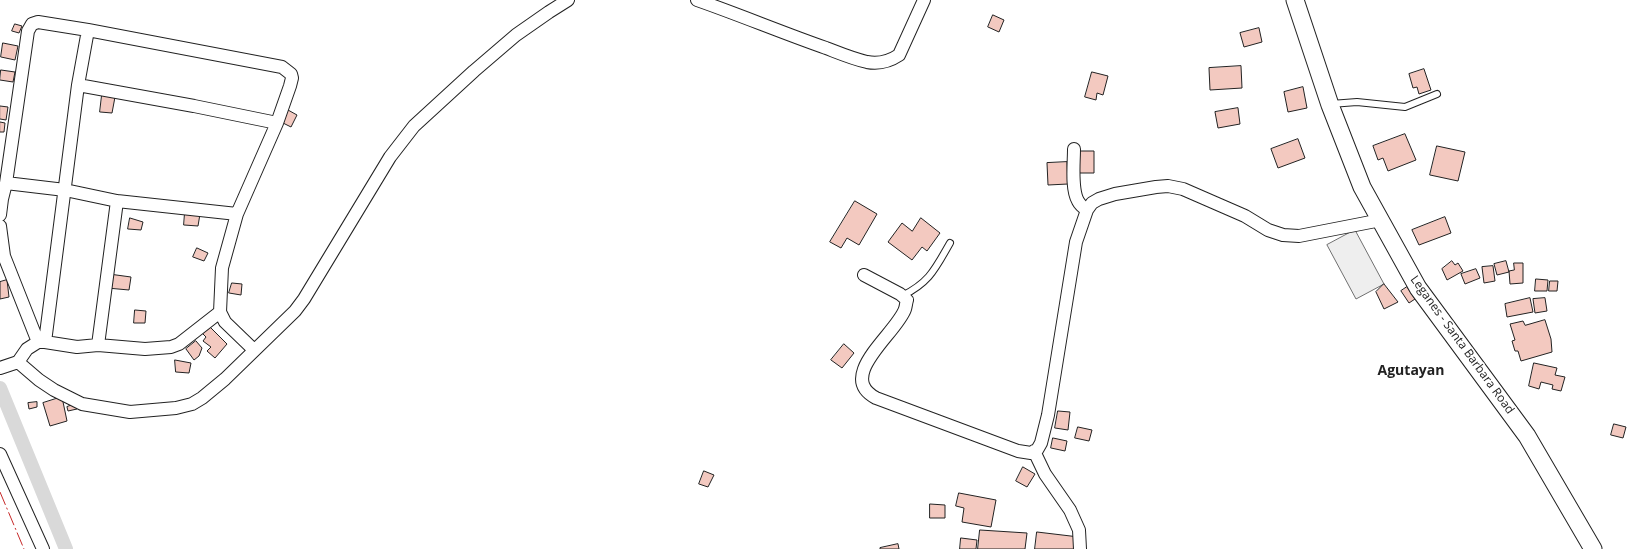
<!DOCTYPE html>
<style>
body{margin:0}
canvas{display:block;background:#fff}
</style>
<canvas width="1627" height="549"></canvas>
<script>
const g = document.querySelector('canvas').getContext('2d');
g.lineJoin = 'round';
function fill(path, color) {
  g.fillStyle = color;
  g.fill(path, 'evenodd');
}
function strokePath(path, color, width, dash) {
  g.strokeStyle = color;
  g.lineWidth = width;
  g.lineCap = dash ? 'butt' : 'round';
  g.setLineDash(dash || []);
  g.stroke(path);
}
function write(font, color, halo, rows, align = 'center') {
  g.font = font + ' "Open Sans",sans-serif';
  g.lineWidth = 3;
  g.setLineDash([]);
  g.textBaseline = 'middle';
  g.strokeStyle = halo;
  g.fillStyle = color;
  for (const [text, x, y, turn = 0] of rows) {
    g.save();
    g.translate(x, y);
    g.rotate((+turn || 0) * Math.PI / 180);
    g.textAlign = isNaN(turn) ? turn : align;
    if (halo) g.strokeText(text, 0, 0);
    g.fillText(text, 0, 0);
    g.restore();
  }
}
const green = new Path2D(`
 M 1355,230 L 1384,284 L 1356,299 L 1327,245 Z`);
fill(green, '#eee');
strokePath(green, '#6f6f6f', 1);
strokePath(new Path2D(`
 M 0,388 L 66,549`), '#d9d9d9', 14);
const building = new Path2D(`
 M 993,15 L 1004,20 L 999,32 L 988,27 Z
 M 15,24 L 22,26 L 19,33 L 12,31 Z
 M 1259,28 L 1262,42 L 1244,47 L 1240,33 Z
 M 3,43 L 18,46 L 15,60 L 1,57 Z
 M 1241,66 L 1242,88 L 1210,90 L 1209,68 Z
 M 1424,69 L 1431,90 L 1419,94 L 1417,87 L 1413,88 L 1409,74 Z
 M 1,70 L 15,72 L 13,82 L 0,80 Z
 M 1092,72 L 1108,76 L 1103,95 L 1097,93 L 1096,100 L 1085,97 Z
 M 1303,87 L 1307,108 L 1288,112 L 1284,92 Z
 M 102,95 L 115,97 L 112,113 L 100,112 Z
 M 0,106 L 8,107 L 6,120 L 0,119 Z
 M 1238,108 L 1240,124 L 1218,128 L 1215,112 Z
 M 288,110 L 297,115 L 291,127 L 281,122 Z
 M 0,122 L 5,123 L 4,132 L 0,132 Z
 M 1405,134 L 1416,160 L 1388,171 L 1383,158 L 1378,160 L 1373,146 Z
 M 1298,139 L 1305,158 L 1278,168 L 1271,149 Z
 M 1437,146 L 1465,152 L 1458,181 L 1430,175 Z
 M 1079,151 L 1094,151 L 1094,173 L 1080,173 Z
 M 1067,162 L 1068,184 L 1048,185 L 1047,163 Z
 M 855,201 L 877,214 L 859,245 L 847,238 L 841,248 L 830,242 Z
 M 185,212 L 200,214 L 198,226 L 184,225 Z
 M 1445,217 L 1451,233 L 1419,245 L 1412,230 Z
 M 130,218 L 143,222 L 141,230 L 128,229 Z
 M 921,218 L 940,233 L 927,251 L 922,247 L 912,260 L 888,242 L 902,223 L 912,231 Z
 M 197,248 L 208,253 L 204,261 L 193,257 Z
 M 1452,261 L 1455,265 L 1458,263 L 1463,271 L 1447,280 L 1442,269 Z
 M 1506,261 L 1509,272 L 1497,275 L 1494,264 Z
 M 1514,263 L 1523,263 L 1523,283 L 1510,284 L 1509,271 L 1514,270 Z
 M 1493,266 L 1495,281 L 1484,283 L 1482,267 Z
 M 1476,269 L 1480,278 L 1465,284 L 1461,274 Z
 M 109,274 L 131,277 L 129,290 L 107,288 Z
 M 1536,279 L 1548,280 L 1547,291 L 1535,291 Z
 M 7,280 L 9,297 L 0,299 L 0,282 Z
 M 1550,281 L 1558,281 L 1557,291 L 1549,291 Z
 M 232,283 L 242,284 L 241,295 L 229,293 Z
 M 1384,284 L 1398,302 L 1384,309 L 1376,292 Z
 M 1407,287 L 1415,299 L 1409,303 L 1401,291 Z
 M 1530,298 L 1533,312 L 1507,317 L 1505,304 Z
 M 1545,298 L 1547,311 L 1535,313 L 1533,299 Z
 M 135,310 L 146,311 L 145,323 L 134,323 Z
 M 1545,320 L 1551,339 L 1552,352 L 1521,361 L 1518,351 L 1515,351 L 1512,341 L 1515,340 L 1510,324 L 1523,321 L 1525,325 Z
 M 208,325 L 227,344 L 215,358 L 207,351 L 211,347 L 203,341 L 206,337 L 201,332 Z
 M 196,341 L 202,348 L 199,356 L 194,360 L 186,349 Z
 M 844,344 L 854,353 L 842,368 L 831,360 Z
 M 175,360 L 191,363 L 189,373 L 176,372 Z
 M 1534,363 L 1557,368 L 1555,375 L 1565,377 L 1561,391 L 1552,389 L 1553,385 L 1541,382 L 1539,389 L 1529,386 Z
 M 62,397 L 67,421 L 50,426 L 43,403 Z
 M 37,402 L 37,407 L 29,409 L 28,403 Z
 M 75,404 L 77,409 L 68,411 L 67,407 Z
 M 1058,411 L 1070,412 L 1068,430 L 1055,428 Z
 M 1614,424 L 1626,427 L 1623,438 L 1611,435 Z
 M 1078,427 L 1092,430 L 1089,441 L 1075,438 Z
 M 1053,438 L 1067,441 L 1065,451 L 1051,448 Z
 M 1023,467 L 1035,474 L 1027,487 L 1016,481 Z
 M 704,471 L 714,475 L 708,487 L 699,484 Z
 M 959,493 L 996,500 L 991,527 L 962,522 L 964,508 L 956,506 Z
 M 930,504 L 945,505 L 945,518 L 930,518 Z
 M 980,530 L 1027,533 L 1025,549 L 978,549 Z
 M 1037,532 L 1079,537 L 1078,549 L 1035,549 Z
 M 961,538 L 977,540 L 976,549 L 960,549 Z
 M 898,544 L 899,549 L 880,549 L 880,548 Z`);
fill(building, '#f3c9c0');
strokePath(building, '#222', 1);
const service = new Path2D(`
 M 1331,104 L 1357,102 L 1405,107 L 1437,94
 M 902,296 C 930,282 935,269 950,243`);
const minor = new Path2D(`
 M 697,0 C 740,15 783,33 826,48 C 839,53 853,59 867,62 C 878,64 890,61 899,55 L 924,0
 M 78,85 L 194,106 L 277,123
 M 1074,149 C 1074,163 1071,189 1078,201 C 1080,205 1084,208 1087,210
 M 6,183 L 65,190 L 117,201 L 237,214
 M 0,215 L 2,199 L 6,183 L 28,31 L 32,24 L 38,22 L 88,30 L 282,67 L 291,74 L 292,78 L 290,86 L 277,123 L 237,214 L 222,268 L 220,312 L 225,322 L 254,350
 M 0,226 L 4,256 L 38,342
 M 864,275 L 900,294 L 907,300 C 906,303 906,306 905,309 C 897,333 835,376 876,398 L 1018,451 L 1031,453 L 1037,450 L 1041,443 L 1048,415 L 1076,242 L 1087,210 L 1092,203 L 1099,199 L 1115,194 L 1156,187 L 1168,186 L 1183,189 L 1245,216 L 1268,230 L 1283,235 L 1299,236 L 1381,220
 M 45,342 L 78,85 L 88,30
 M 98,345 L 117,201
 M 18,362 L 27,349 L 38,342 L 45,342 L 77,347 L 98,345 L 145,349 L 171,347 L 179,344 L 220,312
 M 0,368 L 18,362 L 39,380 L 54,390 L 82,404 L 130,412 L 176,408 L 192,404 L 202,398 L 225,379 L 295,311 L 304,299 L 390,157 L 414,126 L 474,71 L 516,35 L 549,12 L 568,0
 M 1034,451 L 1045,474 L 1070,510 L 1079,530 L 1080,549
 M 0,454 L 43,549`);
const secondary = new Path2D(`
 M 1295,0 L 1330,105 L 1362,187 L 1418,288 L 1527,436 L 1593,549`);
strokePath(service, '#222', 8);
strokePath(minor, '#222', 14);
strokePath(secondary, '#222', 19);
strokePath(service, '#fff', 6);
strokePath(minor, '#fff', 12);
strokePath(secondary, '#fff', 17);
strokePath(new Path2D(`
 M 0,492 L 24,549`), '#c62828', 1, [14, 3, 2, 3]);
write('12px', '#222', '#fff', [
 ["Leganes - Santa Barbara Road",1462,345,54]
]);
write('bold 14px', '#222', '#fff', [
 ["Agutayan",1411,371]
]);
</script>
